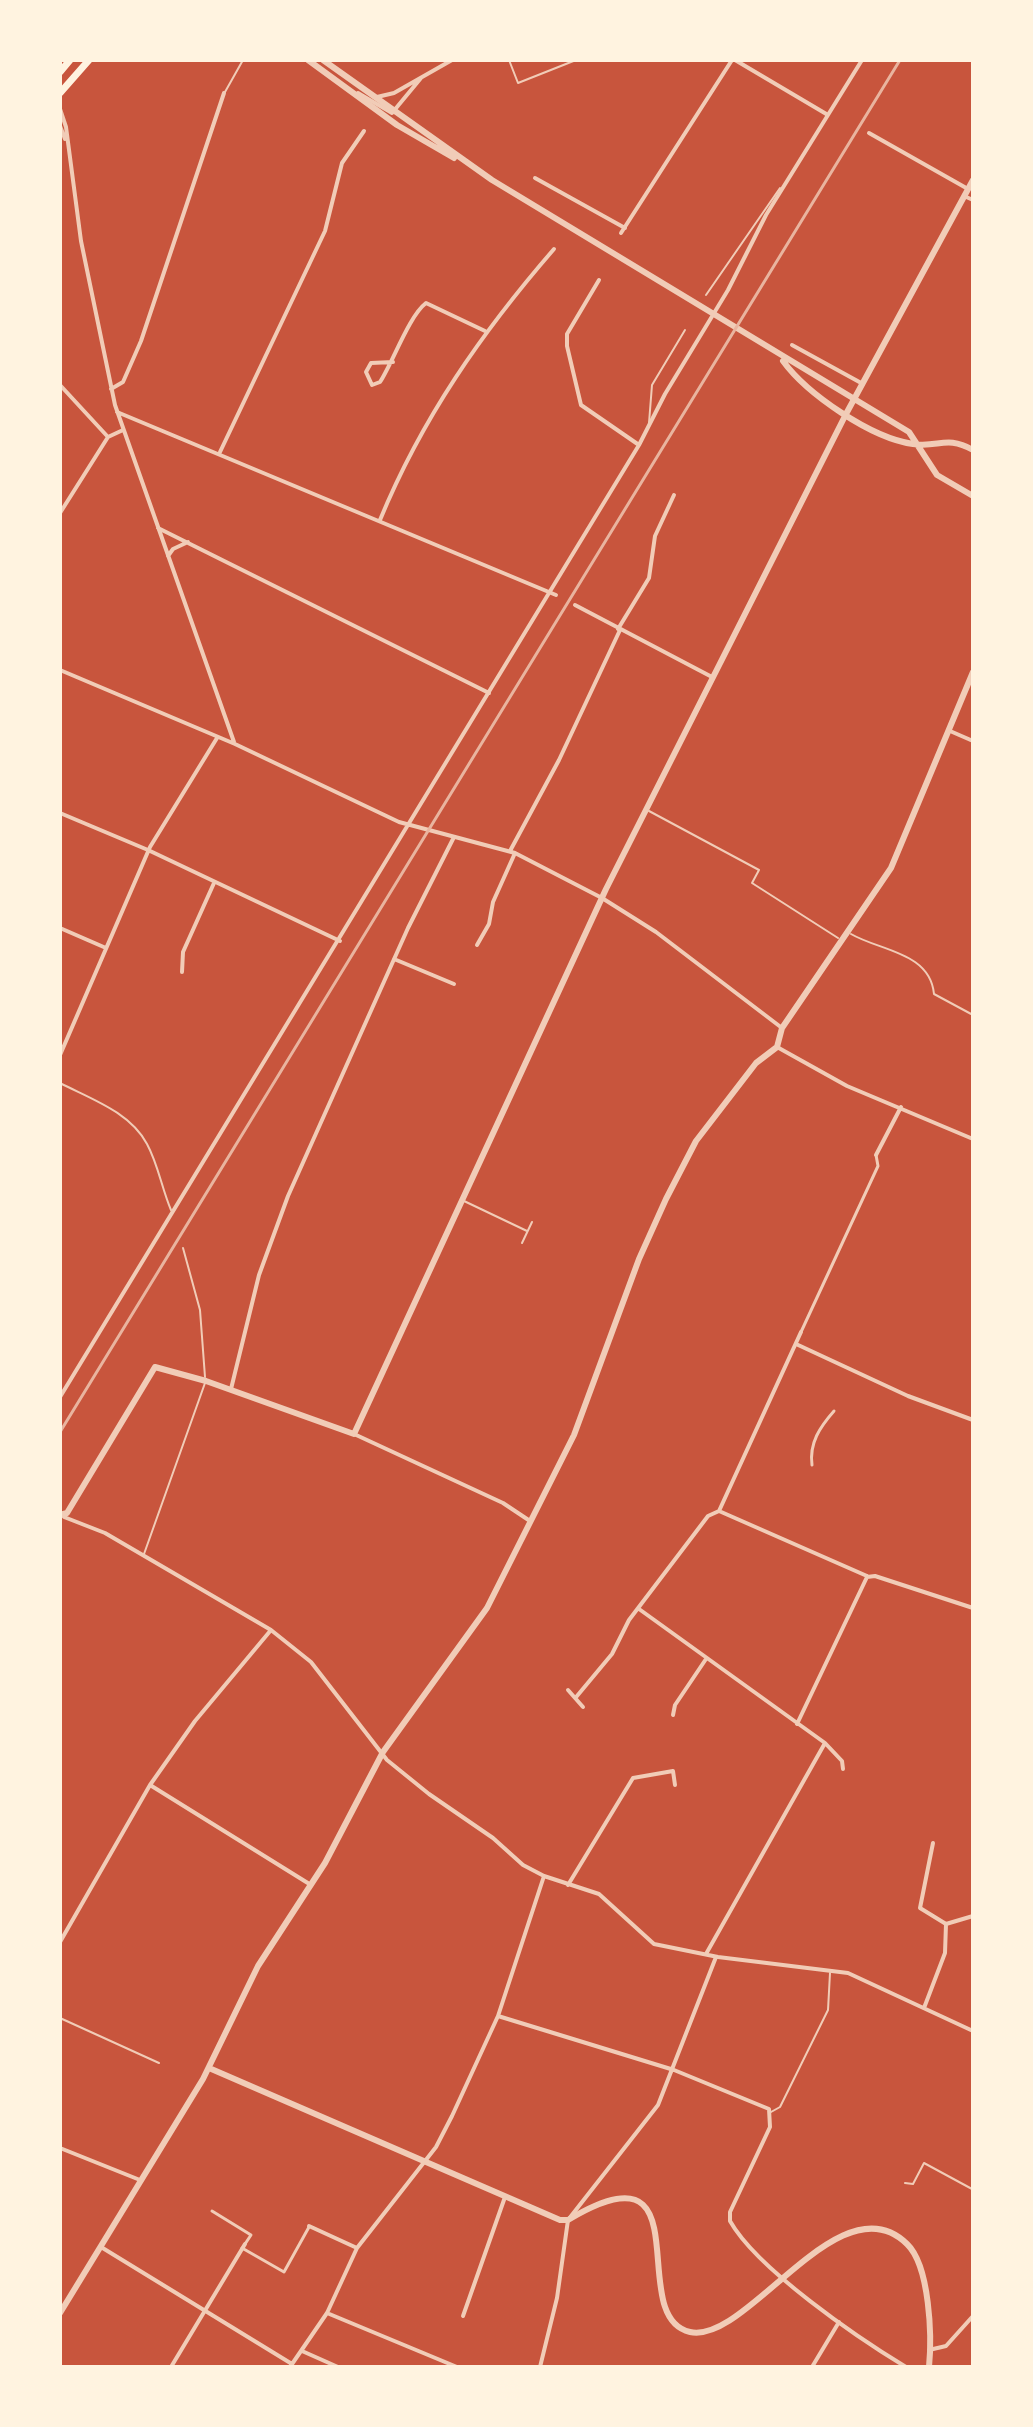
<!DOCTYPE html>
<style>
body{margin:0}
#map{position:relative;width:1033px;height:2427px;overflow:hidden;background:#c8553d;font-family:Karla,sans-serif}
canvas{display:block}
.frame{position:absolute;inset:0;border:62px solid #fff3e0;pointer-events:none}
</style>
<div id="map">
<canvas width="1033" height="2427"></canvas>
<div class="frame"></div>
</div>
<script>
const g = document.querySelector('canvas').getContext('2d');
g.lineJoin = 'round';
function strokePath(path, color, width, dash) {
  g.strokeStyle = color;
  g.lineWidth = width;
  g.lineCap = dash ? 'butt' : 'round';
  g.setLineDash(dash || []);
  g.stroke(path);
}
strokePath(new Path2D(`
 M 509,60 L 518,83 L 576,60
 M 225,92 L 243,60
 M 706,295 L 780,188
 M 649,423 L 652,385 L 685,330
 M 649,811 L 759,870 L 752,883 L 838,938
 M 851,934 C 880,951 930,952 934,994 L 973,1015
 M 60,1083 C 91,1099 130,1112 147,1144 C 158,1164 162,1189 171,1210
 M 464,1201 L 527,1231
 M 522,1243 L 532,1222
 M 183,1248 L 200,1310 L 205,1377
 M 144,1554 L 205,1383
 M 60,2018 L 159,2063
 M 771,2112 L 780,2107 L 828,2010 L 830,1973
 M 905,2183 L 913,2184 L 924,2163 L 972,2189`), '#f1ccb7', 2);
strokePath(new Path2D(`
 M 801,1332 L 878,1166 L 876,1155
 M 812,1465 C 809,1443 820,1427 834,1411
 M 212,2211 L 251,2235 L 245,2244
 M 242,2248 L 284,2272 L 309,2227`), '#f1ccb7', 3);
strokePath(new Path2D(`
 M 735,60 L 828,115
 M 358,93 L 392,113 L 421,78
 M 377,97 L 394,93 L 452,60
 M 60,109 L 66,127 L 81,241 L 115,405 L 234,742
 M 60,126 L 65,139
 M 869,133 L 968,189
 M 535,178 L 625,228
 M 964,196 L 973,200
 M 621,233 L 732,60
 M 599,280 L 567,334 L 567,346 L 581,405 L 639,445
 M 792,345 L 863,384
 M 393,362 L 371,363 L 366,372 L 372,385 L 380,382 C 393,362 409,316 426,303 L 485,331
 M 60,385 L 108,437
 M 111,389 L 123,382 L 141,341 L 224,93
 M 117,412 L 556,595
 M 220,452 L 325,231 L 342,163 L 364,131
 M 60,513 L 108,437 L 123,430
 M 380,520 C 422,418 482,332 554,249
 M 158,528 L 489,693
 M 168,556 L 173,549 L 188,542
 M 575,605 L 712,677
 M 618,629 L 649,578 L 655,536 L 674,495
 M 60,670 L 235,744 L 399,822 L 515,853 L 602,898 L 656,932 L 782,1028
 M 950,731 L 973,741
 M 60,813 L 148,850 L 340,941
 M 510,851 L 559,760 L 620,630
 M 60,928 L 106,948
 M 477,945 L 489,924 L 493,902 L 515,853
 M 394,959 L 454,984
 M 182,972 L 183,952 L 214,883
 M 777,1047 L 847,1086 L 973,1139
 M 60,1055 L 150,847 L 217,738
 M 876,1155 L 901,1107
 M 796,1344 L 908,1396 L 973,1420
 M 231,1389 L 259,1275 L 288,1196 L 408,928 L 454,837
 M 60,1397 L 639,445 L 665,394 L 728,290 L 766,215 L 862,60
 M 354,1434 L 503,1503 L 530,1521
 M 719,1511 L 867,1576
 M 64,1517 L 105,1533 L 271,1630 L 311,1662 L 387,1760 L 429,1794 L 493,1838 L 523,1865 L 544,1876 L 599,1894 L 654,1944 L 718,1957 L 848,1973 L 973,2031
 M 639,1609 L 825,1743 L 842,1761 L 843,1769
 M 568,1690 L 583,1707
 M 577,1696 L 612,1654 L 629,1620 L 708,1516 L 719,1511 L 801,1332
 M 673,1715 L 675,1705 L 706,1659
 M 797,1724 L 867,1577 L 875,1576 L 973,1608
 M 150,1785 L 311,1885
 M 933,1843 L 920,1908 L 946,1924
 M 568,1885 L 633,1778 L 673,1771 L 675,1785
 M 60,1942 L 150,1785 L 195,1721 L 271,1630
 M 706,1954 L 825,1743
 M 924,2008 L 945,1953 L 946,1924 L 973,1916
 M 498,2016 L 674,2070 L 769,2109 L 770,2127 L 730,2212 L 730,2221 C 757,2269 858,2338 906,2367
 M 60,2148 L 140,2180
 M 973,2189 L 973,2188
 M 309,2226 L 357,2248
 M 101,2247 L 292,2364
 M 327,2313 L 457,2367
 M 463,2316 L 505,2197
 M 929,2350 L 946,2346 L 973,2316
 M 302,2351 L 338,2367
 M 171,2367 L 245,2244
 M 290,2367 L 327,2313 L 357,2248 L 436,2147 L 452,2116 L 498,2016 L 544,1876
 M 540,2367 L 557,2298 L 568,2220 L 658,2105 L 716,1957
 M 812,2367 L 839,2322`), '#f1ccb7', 4);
strokePath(new Path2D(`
 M 308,60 L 397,125 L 454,158
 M 323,60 L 492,180 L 909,432 L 937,475 L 973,496
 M 783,361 C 807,394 871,438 913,444 C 939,448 946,435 973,450
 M 60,1515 L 67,1513 L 155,1367 L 206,1381 L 354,1434 L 606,889 L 846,414 L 973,180
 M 209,2068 L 560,2220 L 568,2220 C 707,2137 623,2317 690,2332 C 747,2345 840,2178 907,2244 C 930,2266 932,2337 929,2367
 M 60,2313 L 203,2079 L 258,1966 L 325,1863 L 383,1752 L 487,1608 L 574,1435 L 639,1259 L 666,1199 L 696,1141 L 756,1063 L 777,1047 L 782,1028 L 891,868 L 973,672`), '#f1ccb7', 6);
strokePath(new Path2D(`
 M 60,72 L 70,60
 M 60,93 L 89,60`), '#fff3e0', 7);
strokePath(new Path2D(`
 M 60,1432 L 900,60`), '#e9b49f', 3);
</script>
